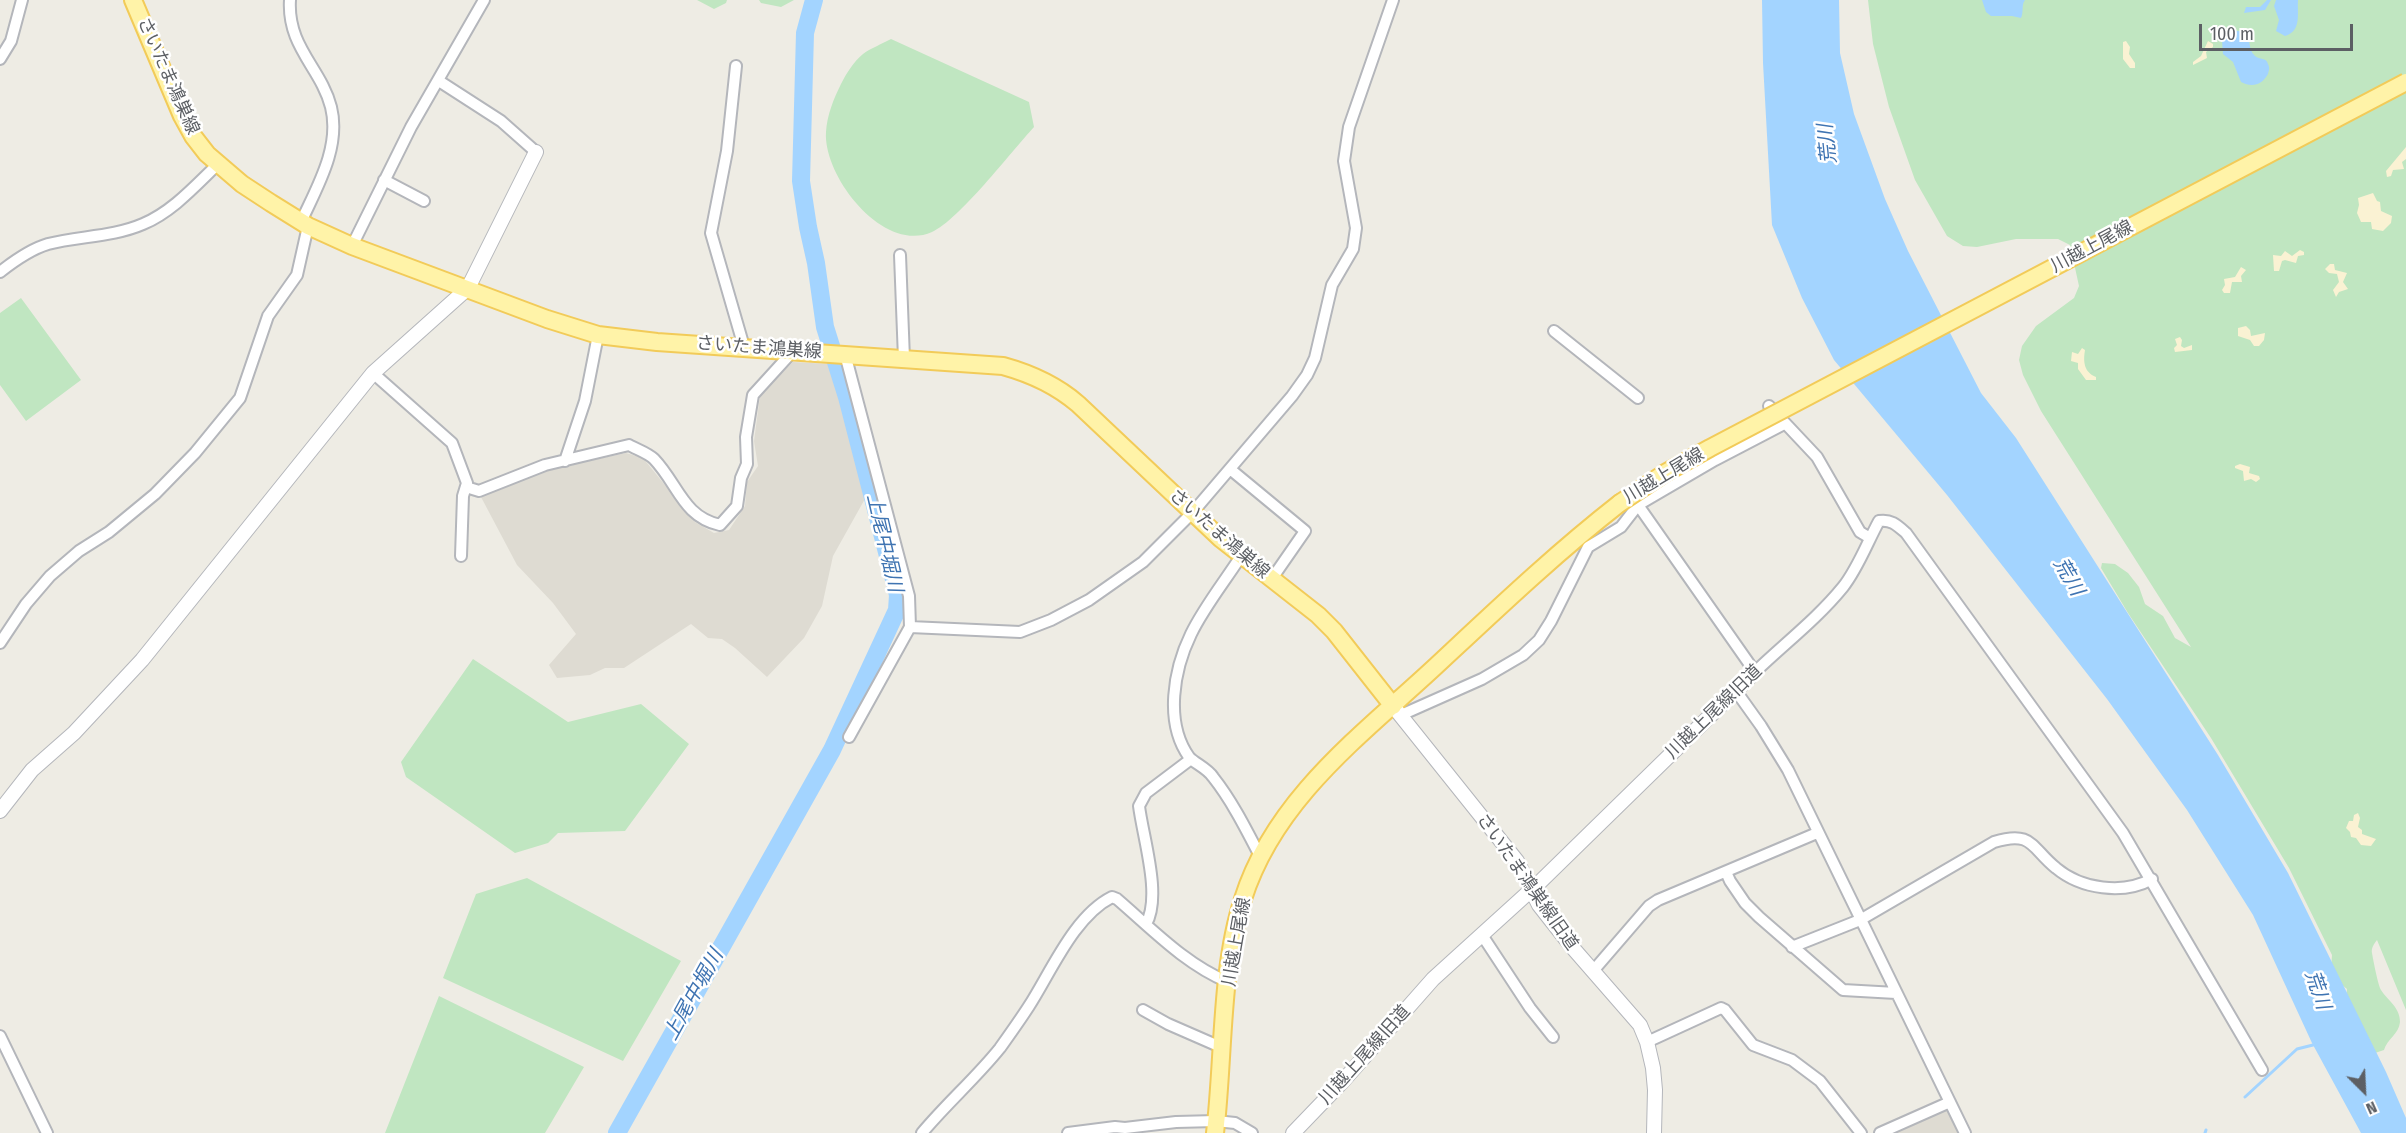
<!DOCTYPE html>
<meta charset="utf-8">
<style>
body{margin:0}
#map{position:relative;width:2406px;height:1133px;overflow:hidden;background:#eeece4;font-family:"Fira Sans Condensed",sans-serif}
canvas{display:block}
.north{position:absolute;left:2334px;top:1061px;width:60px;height:60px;-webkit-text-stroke:4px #fff;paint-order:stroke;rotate:156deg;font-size:16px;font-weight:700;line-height:24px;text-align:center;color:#5c5f64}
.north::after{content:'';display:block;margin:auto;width:21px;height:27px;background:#5c5f64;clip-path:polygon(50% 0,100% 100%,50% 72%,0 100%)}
.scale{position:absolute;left:2199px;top:24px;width:154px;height:27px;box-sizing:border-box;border:3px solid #5c5f64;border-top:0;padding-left:8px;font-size:18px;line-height:21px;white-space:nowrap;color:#5c5f64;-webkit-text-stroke:4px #fff;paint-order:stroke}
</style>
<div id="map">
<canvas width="2406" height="1133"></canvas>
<div class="north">N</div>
<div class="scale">100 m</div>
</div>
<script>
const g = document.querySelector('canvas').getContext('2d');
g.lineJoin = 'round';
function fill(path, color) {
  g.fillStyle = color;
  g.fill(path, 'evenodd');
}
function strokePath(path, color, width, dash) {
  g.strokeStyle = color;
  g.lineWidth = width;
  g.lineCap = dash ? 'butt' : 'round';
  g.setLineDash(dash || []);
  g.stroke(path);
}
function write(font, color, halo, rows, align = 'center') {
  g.font = font + ' "Fira Sans Condensed","Noto Sans JP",sans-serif';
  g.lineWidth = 5;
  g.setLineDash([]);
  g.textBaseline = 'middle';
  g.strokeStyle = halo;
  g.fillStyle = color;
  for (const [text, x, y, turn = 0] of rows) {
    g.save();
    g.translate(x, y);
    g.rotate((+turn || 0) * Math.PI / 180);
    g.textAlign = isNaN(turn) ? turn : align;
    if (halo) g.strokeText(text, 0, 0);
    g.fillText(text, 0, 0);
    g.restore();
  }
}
fill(new Path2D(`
 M 793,362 L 831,364 L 866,497 L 833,556 L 822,606 L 804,638 L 767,677 L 735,648 L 722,639 L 708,638 L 691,624 L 624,668 L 605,668 L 590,675 L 557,678 L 549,665 L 576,634 L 553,603 L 517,565 L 481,497 L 484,492 L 547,470 L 626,453 L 643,458 L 695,522 L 714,533 L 729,530 L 745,506 L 747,482 L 758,466 L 754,441 L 760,396 Z
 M 1945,1108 L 1950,1110 L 1961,1133 L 1887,1133 Z`), '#dedbd2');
fill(new Path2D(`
 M 697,0 L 727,0 L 726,3 L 714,9 Z
 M 759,0 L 794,0 L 781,7 L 761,3 Z
 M 1868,0 L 2406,0 L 2406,1010 L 2377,940 C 2374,944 2371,948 2372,953 C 2373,959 2378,985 2381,990 C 2388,1001 2400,1007 2400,1022 C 2399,1034 2387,1039 2384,1050 L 2372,1054 L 2346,1000 L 2347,989 L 2337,981 L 2331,969 L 2332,955 L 2289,868 L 2211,738 L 2128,613 L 2101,568 L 2102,563 L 2115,564 L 2128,573 L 2139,587 L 2145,604 L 2163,616 L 2175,638 L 2191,647 L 2041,411 L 2023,375 L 2019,360 L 2022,346 L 2036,326 L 2074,298 L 2079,286 L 2070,245 L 2058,239 L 2016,239 L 1977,247 L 1963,246 L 1947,236 L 1915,180 L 1889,107 L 1873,44 Z
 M 891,39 L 1029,102 L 1034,127 C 1011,152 959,220 932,232 C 883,254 823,176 826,132 C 827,115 834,98 841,84 C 846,74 854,61 863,54 C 871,48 882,44 891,39 Z
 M 21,298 L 81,380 L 26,421 L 0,385 L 0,313 Z
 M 473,659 L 568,722 L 641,704 L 689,744 L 625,831 L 558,833 L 548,843 L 515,853 L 406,777 L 401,762 Z
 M 527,878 L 681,961 L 623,1061 L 443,978 L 476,894 Z
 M 439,996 L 584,1067 L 545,1133 L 385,1133 Z`), '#c0e6c1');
fill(new Path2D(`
 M 2126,41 L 2130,47 L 2129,54 L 2135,63 L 2135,68 L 2130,68 L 2123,59 L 2123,42 Z
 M 2208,41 L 2213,44 L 2213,47 L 2206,52 L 2207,58 L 2193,65 L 2193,62 L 2201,56 Z
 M 2406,147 L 2406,159 L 2402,162 L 2404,169 L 2393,170 L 2391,176 L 2387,177 L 2386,171 Z
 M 2373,193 L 2377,201 L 2380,202 L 2381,211 L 2392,216 L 2391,223 L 2383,231 L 2372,229 L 2371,222 L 2361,222 L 2357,213 L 2359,205 L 2358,198 Z
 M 2300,250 L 2304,252 L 2304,255 L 2298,256 L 2296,263 L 2285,260 L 2282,261 L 2279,271 L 2274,271 L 2273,255 L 2281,256 L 2285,251 L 2292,256 Z
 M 2330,264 L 2334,264 L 2335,270 L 2347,273 L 2343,282 L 2348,289 L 2339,292 L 2336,297 L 2333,290 L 2339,282 L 2337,274 L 2329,273 L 2325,269 Z
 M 2241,267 L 2246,270 L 2241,276 L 2242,282 L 2232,282 L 2230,293 L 2224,293 L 2222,290 L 2225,285 L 2224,279 L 2235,277 Z
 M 2246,326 L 2250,330 L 2251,336 L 2265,333 L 2264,340 L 2259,346 L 2254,346 L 2250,340 L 2238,336 L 2238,328 Z
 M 2180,337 L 2182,340 L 2181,346 L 2184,348 L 2192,345 L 2192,350 L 2175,352 L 2174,348 L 2177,345 L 2175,339 Z
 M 2082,348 L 2085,350 C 2083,362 2084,372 2096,377 L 2096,380 L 2086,380 L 2078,369 L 2078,363 L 2071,361 L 2072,352 L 2078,354 Z
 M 2240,464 L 2250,467 L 2249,473 L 2259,476 L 2260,479 L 2256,482 L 2251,479 L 2244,481 L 2243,471 L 2235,468 L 2235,466 Z
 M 2358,813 L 2360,818 L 2358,827 L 2362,830 L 2362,834 L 2376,839 L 2371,846 L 2361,845 L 2356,838 L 2351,837 L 2350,832 L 2346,828 L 2349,821 L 2353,821 L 2354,815 Z`), '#faf2d3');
fill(new Path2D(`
 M 1762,0 L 1839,0 L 1840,53 L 1854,114 L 1885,199 L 1908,251 L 1981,393 L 2016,438 L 2218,755 L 2288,873 L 2386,1072 L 2406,1118 L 2406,1133 L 2361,1133 L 2312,1043 L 2253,915 L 2187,810 L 2107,699 L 1947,495 L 1834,360 L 1802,298 L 1772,225 L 1763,63 Z
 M 1982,0 L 2025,0 C 2021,5 2024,12 2021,18 L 2012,16 L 1991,16 L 1986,12 Z
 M 2267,0 L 2271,0 L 2265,10 L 2244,13 L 2246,7 L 2260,7 Z
 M 2276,0 L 2298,0 C 2297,14 2302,31 2285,36 L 2276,31 L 2279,20 L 2274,6 Z
 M 2230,30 L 2245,32 C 2251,39 2248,50 2255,56 C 2260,60 2266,57 2268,64 C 2270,68 2269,70 2268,74 C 2262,85 2252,88 2241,82 L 2233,62 L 2223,54 L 2222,40 Z`), '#a3d4ff');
strokePath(new Path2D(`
 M 2245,1097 L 2297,1049 L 2317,1044
 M 2205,1133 L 2206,1130`), '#a3d4ff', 3);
strokePath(new Path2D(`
 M 617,1133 L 832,750 L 897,610 L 898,595 L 847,397 L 825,327 L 816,263 L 808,227 L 801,181 L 805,33 L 814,0`), '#a3d4ff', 18);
const minor = new Path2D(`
 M 290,0 C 287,47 321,68 331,107 C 341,147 317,187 301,222
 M 0,59 L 11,41 L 22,0
 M 736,66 L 727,151 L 711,233 L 744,347
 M 439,81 L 501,121 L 536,152
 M 384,180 L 424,201
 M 352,246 L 411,127 L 484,0
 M 900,255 L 904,359
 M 0,272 C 14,261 31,249 48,244 C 79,236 113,237 143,224 C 172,212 195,186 218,164
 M 1554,331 L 1638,398
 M 845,354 L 909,596 L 910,627 L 849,737
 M 373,373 L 452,443 L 467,483 L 463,496 L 461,556
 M 1769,406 L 1817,457 L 1860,532 L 1870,538
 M 565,461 L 585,401 L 598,335
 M 1230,469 L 1305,531 L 1271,580
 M 466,487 L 479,491 L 545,465 L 629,445 C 636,449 648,453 654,459 C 678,484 683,517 720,525 L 737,506 L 741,478 L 747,464 L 746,437 L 753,395 L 794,350
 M 1638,505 L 1755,672 C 1784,644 1817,619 1843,587 C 1858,568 1867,543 1879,521 C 1891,519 1897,525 1906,533 L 2123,833 L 2262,1070
 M 1241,556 C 1225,581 1204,607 1191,634 C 1174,669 1164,722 1189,757 C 1194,763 1207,768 1213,777 C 1232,801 1246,829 1260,856
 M 910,627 L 1020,632 L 1051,620 L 1089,600 L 1143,562 L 1193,512 L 1292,396 L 1307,375 L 1315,358 L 1332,285 L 1353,249 L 1356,228 L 1344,161 L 1349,127 L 1393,0
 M 0,643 L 26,604 L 50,576 L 79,551 L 109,532 L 155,494 L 195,453 L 240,398 L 268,316 L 297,275 L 308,226
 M 1736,691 L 1761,726 L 1788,770 L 1965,1133
 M 1401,715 L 1482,679 L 1523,655 L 1539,640 L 1551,621 L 1588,547 L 1621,527 L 1638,505 L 1715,460 L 1784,424
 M 1726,872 L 1730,881 L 1745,903 L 1759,917 L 1843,990 L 1896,993
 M 1146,924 C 1162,896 1143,838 1139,806 L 1146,793 L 1191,759
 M 1482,935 L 1530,1008 L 1553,1037
 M 1792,947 L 1860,920 L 1994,842 C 2033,830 2031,848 2056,868 C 2081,889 2123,895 2152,879
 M 1593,971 L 1649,906 L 1658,900 L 1817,833
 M 1143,1010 L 1168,1024 L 1223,1048
 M 0,1036 L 47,1133
 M 1647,1042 L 1721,1008 L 1725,1010 L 1753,1045 L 1792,1060 L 1820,1081 L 1861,1133
 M 922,1133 C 947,1103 976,1078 1000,1048 C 1010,1034 1020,1020 1029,1006 C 1051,972 1074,916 1112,897 L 1117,899 C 1152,929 1185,964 1228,982
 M 1068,1133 L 1115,1127 L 1125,1128 L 1176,1122 L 1216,1121 L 1235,1123 L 1252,1133
 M 1880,1133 L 1950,1102`);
const tertiary = new Path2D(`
 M 1393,706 L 1517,861 L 1539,905 L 1572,947 L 1640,1025 L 1647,1042 L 1653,1068 L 1655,1090 L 1654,1133
 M 0,811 L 32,770 L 74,733 L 142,660 L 373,373 L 468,288 L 536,152
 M 1293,1133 L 1343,1081 L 1433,979 L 1541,881 L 1755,672`);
const primary = new Path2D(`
 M 133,0 L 182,116 L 193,136 L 207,154 L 242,184 L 271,203 L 308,226 L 352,246 L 547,319 L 598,335 L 657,342 L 1003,366 C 1032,374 1056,385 1078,404 L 1221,539 L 1318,615 L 1334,631 L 1393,706
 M 1215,1133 C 1224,1059 1220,969 1243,899 C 1275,798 1363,734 1437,665 C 1497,609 1556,553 1620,503`);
strokePath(minor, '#b4b6bb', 14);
strokePath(tertiary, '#b4b6bb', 16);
strokePath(primary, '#f2cb59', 20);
strokePath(minor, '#fff', 10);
strokePath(tertiary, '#fff', 14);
strokePath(primary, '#fff3a8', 16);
const primaryBridge = new Path2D(`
 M 1620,503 L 1665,473 L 1710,448 L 2406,82`);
strokePath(primaryBridge, '#f2cb59', 20, []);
strokePath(primaryBridge, '#fff3a8', 16);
write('18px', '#5c5f64', '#fff', [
 ["さいたま鴻巣線",168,76,66],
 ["川越上尾線",2092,247,-28],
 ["さいたま鴻巣線",759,348,4],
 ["川越上尾線",1664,476,-31],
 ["さいたま鴻巣線",1219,534,41],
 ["川越上尾線旧道",1714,712,-44],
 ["さいたま鴻巣線旧道",1527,882,55],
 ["川越上尾線",1237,942,-80],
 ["川越上尾線旧道",1365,1055,-48]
]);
write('italic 20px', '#3f74b2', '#fff', [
 ["荒川",1828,144,-96],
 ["上尾中堀川",884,543,77],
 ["荒川",2068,577,60],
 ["荒川",2317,990,71],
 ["上尾中堀川",694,995,-61]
]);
</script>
